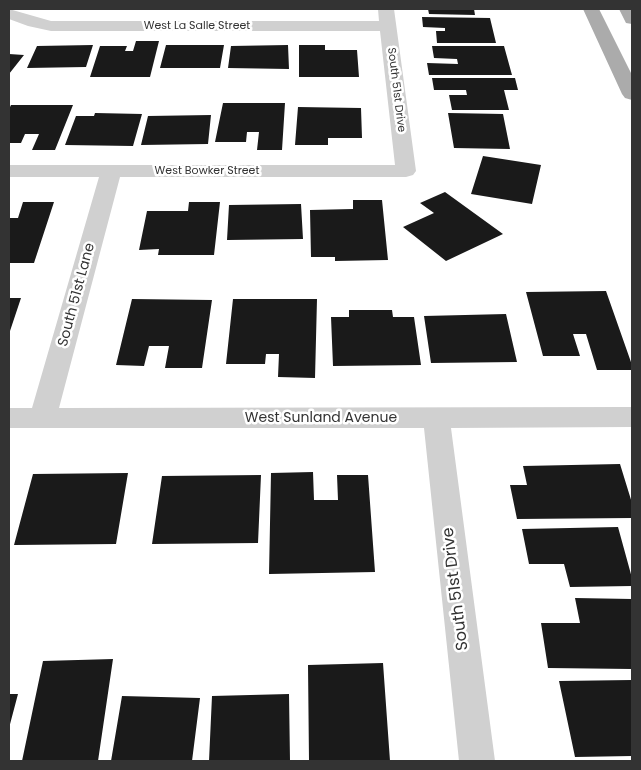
<!DOCTYPE html>
<style>
body{margin:0}
#map{position:relative;width:641px;height:770px;overflow:hidden;background:#fff;font-family:Poppins,sans-serif}
canvas{display:block}
.frame{position:absolute;inset:0;border:10px solid #333;pointer-events:none}
</style>
<div id="map">
<canvas width="641" height="770"></canvas>
<div class="frame"></div>
</div>
<script>
const g = document.querySelector('canvas').getContext('2d');
g.lineJoin = 'round';
function fill(path, color) {
  g.fillStyle = color;
  g.fill(path, 'evenodd');
}
function write(font, color, halo, rows, align = 'center') {
  g.font = font + ' Poppins,sans-serif';
  g.lineWidth = 5;
  g.setLineDash([]);
  g.textBaseline = 'middle';
  g.strokeStyle = halo;
  g.fillStyle = color;
  for (const [text, x, y, turn = 0] of rows) {
    g.save();
    g.translate(x, y);
    g.rotate((+turn || 0) * Math.PI / 180);
    g.textAlign = isNaN(turn) ? turn : align;
    if (halo) g.strokeText(text, 0, 0);
    g.fillText(text, 0, 0);
    g.restore();
  }
}
fill(new Path2D(`
 M 428,9 L 474,9 L 475,15 L 429,14 Z
 M 422,17 L 490,18 L 496,43 L 437,43 L 436,31 L 445,31 L 445,28 L 423,27 Z
 M 136,41 L 159,41 L 150,77 L 90,77 L 100,46 L 127,46 L 125,51 L 133,51 Z
 M 93,45 L 86,67 L 27,68 L 37,46 Z
 M 166,45 L 224,45 L 220,68 L 160,68 Z
 M 288,45 L 289,69 L 228,68 L 231,46 Z
 M 299,45 L 325,45 L 325,50 L 357,50 L 359,77 L 299,77 Z
 M 432,46 L 504,46 L 512,75 L 429,75 L 427,63 L 458,64 L 457,59 L 434,58 Z
 M 9,54 L 24,55 L 9,74 Z
 M 432,78 L 515,78 L 518,90 L 504,90 L 509,110 L 452,110 L 449,95 L 467,95 L 466,90 L 434,90 Z
 M 223,103 L 285,103 L 282,150 L 257,150 L 259,132 L 247,132 L 246,142 L 215,142 Z
 M 11,105 L 73,105 L 55,150 L 32,150 L 39,134 L 25,134 L 21,143 L 9,143 L 9,109 Z
 M 298,107 L 361,108 L 362,138 L 328,138 L 328,145 L 295,145 Z
 M 95,113 L 142,114 L 133,146 L 65,145 L 76,116 L 94,116 Z
 M 448,113 L 503,114 L 510,149 L 454,148 Z
 M 211,115 L 208,144 L 141,145 L 148,116 Z
 M 483,156 L 541,165 L 532,204 L 471,194 Z
 M 445,192 L 503,234 L 446,261 L 403,227 L 434,213 L 420,203 Z
 M 353,200 L 382,200 L 388,260 L 335,261 L 335,257 L 311,257 L 310,210 L 353,209 Z
 M 23,202 L 54,202 L 34,263 L 9,263 L 9,218 L 18,218 Z
 M 189,202 L 220,202 L 214,255 L 158,255 L 159,249 L 139,250 L 147,211 L 188,211 Z
 M 301,204 L 303,239 L 227,240 L 229,205 Z
 M 606,291 L 632,365 L 632,370 L 597,370 L 586,334 L 573,334 L 580,356 L 543,356 L 526,292 Z
 M 9,298 L 21,298 L 9,334 Z
 M 132,299 L 212,300 L 202,368 L 165,368 L 169,346 L 149,346 L 144,366 L 116,365 Z
 M 233,299 L 317,299 L 315,378 L 278,377 L 279,354 L 266,354 L 265,364 L 226,364 Z
 M 349,310 L 392,310 L 393,317 L 414,317 L 421,365 L 333,366 L 331,317 L 349,317 Z
 M 506,314 L 517,362 L 431,363 L 424,316 Z
 M 620,464 L 632,503 L 632,518 L 517,519 L 510,485 L 527,485 L 523,466 Z
 M 313,472 L 314,500 L 338,500 L 337,475 L 368,475 L 375,572 L 269,574 L 271,473 Z
 M 128,473 L 116,544 L 14,545 L 33,474 Z
 M 261,475 L 258,543 L 152,544 L 162,476 Z
 M 618,527 L 632,578 L 632,586 L 570,587 L 564,564 L 529,564 L 522,529 Z
 M 575,598 L 632,599 L 632,669 L 548,668 L 541,623 L 580,623 Z
 M 113,659 L 98,761 L 22,761 L 43,661 Z
 M 383,663 L 390,761 L 309,761 L 308,665 Z
 M 632,680 L 632,756 L 575,757 L 559,681 Z
 M 9,694 L 18,694 L 9,728 Z
 M 289,694 L 290,761 L 209,761 L 212,696 Z
 M 122,696 L 200,698 L 192,761 L 111,761 Z`), '#1a1a1a');
fill(new Path2D(`
 M 9,9 L 51,21 L 379,21 L 378,9 L 394,9 L 416,171 L 413,175 L 406,177 L 120,177 L 59,408 L 632,407 L 632,427 L 451,428 L 495,761 L 459,761 L 424,428 L 9,428 L 9,408 L 32,408 L 99,177 L 9,177 L 9,165 L 395,165 L 380,31 L 51,31 L 28,26 L 9,19 Z`), '#d0d0d0');
fill(new Path2D(`
 M 583,9 L 599,9 L 632,75 L 632,100 L 625,98 L 622,94 Z
 M 619,9 L 632,9 L 632,24 L 626,23 Z`), '#ababab');
write('11px', '#333', '#fff', [
 ["West La Salle Street",197,26],
 ["South 51st Drive",396,90,83],
 ["West Bowker Street",207,171]
]);
write('14px', '#333', '#fff', [
 ["South 51st Lane",77,295,-75],
 ["West Sunland Avenue",321,418]
]);
write('16px', '#333', '#fff', [
 ["South 51st Drive",456,589,-97]
]);
</script>
